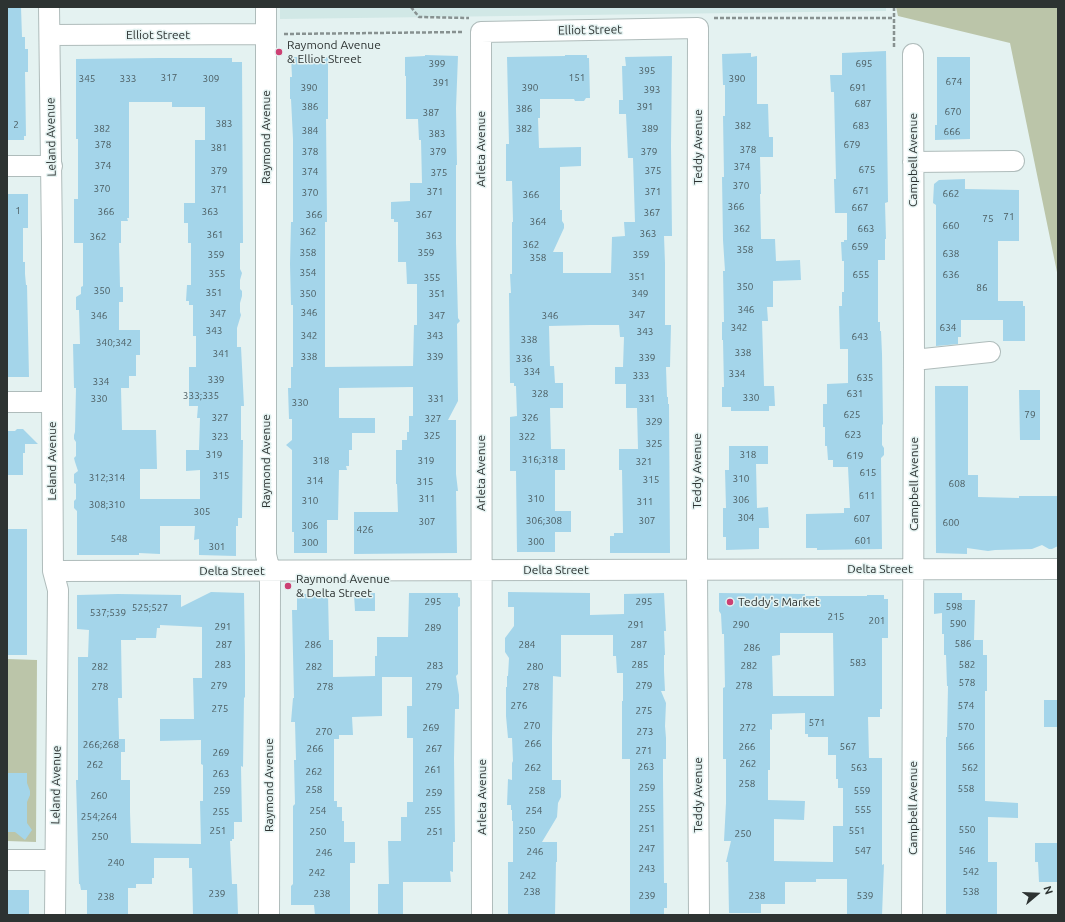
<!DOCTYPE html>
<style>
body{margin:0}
#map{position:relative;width:1065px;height:922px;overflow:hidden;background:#e4f2f1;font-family:Ubuntu,sans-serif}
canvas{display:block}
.frame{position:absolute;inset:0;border:8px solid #2d3332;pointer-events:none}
.north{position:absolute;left:1017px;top:874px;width:40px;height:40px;-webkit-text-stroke:3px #e4f2f1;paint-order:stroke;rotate:71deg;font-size:11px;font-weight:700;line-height:16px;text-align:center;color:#2d3332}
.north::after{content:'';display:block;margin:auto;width:14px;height:18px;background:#2d3332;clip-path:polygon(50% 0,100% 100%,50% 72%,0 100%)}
</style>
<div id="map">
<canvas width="1065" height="922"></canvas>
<div class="frame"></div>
<div class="north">N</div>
</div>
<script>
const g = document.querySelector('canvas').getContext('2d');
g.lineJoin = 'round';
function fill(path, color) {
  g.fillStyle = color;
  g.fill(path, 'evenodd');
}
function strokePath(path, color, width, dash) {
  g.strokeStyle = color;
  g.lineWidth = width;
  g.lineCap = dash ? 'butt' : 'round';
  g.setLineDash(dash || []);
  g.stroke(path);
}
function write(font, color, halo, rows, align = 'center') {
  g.font = font + ' Ubuntu,sans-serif';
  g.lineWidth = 3;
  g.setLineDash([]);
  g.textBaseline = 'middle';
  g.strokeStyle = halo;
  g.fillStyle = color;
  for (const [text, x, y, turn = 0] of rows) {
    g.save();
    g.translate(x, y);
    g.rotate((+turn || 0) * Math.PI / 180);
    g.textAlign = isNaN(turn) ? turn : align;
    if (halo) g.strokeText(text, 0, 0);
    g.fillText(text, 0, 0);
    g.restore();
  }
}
fill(new Path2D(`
 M 280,7 L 886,7 L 886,11 L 280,19 Z`), '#d1e8e6');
fill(new Path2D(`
 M 896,7 L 1058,7 L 1058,277 L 1010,43 L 898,16 Z
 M 7,659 L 37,660 L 36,842 L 7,841 Z`), '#bbc5a9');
fill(new Path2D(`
 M 7,7 L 21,7 L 22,37 L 25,37 L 25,49 L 28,49 L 28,72 L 25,72 L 26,136 L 24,136 L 24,140 L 7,140 Z
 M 886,51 L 888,202 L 885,203 L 886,239 L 885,239 L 885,260 L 878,260 L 878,322 L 880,322 L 880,331 L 881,331 L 882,354 L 883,424 L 882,425 L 882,445 L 884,448 L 884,455 L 881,458 L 882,549 L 817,550 L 817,548 L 806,548 L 806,514 L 844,513 L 844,508 L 850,508 L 848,467 L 833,467 L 833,460 L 828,460 L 827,446 L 825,446 L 825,427 L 823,427 L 823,404 L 827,404 L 827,384 L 848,383 L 848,349 L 840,349 L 839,306 L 842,306 L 842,292 L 844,292 L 844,261 L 842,261 L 841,242 L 844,242 L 844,240 L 847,240 L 847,213 L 835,213 L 834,179 L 836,179 L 834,92 L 831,92 L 830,75 L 842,75 L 842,53 Z
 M 751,53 L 751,57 L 757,56 L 757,104 L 768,104 L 769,137 L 773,137 L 773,157 L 760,157 L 761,194 L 760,194 L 761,239 L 775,239 L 776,261 L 800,260 L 801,280 L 773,281 L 773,307 L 767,307 L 768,321 L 762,321 L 764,386 L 774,386 L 775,406 L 769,406 L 769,411 L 731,411 L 731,407 L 722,407 L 722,387 L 724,387 L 723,340 L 722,340 L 722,322 L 724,322 L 723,271 L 725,271 L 723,240 L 722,177 L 724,177 L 723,116 L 725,116 L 725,85 L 723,85 L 722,54 Z
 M 425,55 L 458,56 L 456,108 L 457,165 L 456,165 L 456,243 L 458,318 L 460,321 L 457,324 L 458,401 L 448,420 L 456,420 L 456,474 L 458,491 L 456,491 L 457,553 L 354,554 L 354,512 L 398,512 L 397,484 L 396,484 L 396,450 L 402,450 L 402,440 L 407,440 L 407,432 L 409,432 L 409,416 L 413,416 L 413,387 L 339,388 L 339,418 L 375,418 L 375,433 L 352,433 L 352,450 L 349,450 L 349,466 L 346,466 L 347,470 L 339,470 L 338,520 L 327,520 L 327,553 L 294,553 L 294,532 L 292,532 L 292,450 L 286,445 L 292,440 L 292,419 L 289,419 L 288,388 L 291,388 L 291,367 L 293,367 L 293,305 L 291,305 L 290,264 L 291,222 L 293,222 L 293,139 L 291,99 L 290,99 L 290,77 L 292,77 L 291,57 L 328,57 L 328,119 L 326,119 L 327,222 L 325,222 L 325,367 L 413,366 L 414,325 L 417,325 L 417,284 L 407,284 L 406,262 L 398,262 L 398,222 L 394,222 L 394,219 L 391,219 L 391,202 L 410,201 L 410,183 L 422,183 L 421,140 L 419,140 L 418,119 L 406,119 L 406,76 L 405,76 L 405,57 L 425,56 Z
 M 565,55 L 587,55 L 587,58 L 589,58 L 590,98 L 586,98 L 584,101 L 575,101 L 574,99 L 540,99 L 540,118 L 538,118 L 539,148 L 581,147 L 581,166 L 560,167 L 560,210 L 562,210 L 562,221 L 564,224 L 564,228 L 553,252 L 563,252 L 563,273 L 611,273 L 612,237 L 625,236 L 624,222 L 635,222 L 633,158 L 628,158 L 626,114 L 619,114 L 619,100 L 623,100 L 622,66 L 626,66 L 625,57 L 672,56 L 671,146 L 672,236 L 664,236 L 665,263 L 665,325 L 671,325 L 670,367 L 666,367 L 667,397 L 668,397 L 668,404 L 669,404 L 670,553 L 610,553 L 610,536 L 614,536 L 614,533 L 623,533 L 622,470 L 619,470 L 619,449 L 638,449 L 637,408 L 626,408 L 626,384 L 615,384 L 615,367 L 623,367 L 624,337 L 620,337 L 619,325 L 590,325 L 549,326 L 550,366 L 554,366 L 555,383 L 563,383 L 563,408 L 550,408 L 551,449 L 565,449 L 565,470 L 555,470 L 555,511 L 571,511 L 571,532 L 555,532 L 555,552 L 517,552 L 516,471 L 510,471 L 510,417 L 517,416 L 516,386 L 514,386 L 514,383 L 510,383 L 510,381 L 509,293 L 511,293 L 510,274 L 512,274 L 512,222 L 513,222 L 512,181 L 506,181 L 506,144 L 509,144 L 507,57 L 565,56 Z
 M 937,57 L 970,57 L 970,139 L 935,140 L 935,125 L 937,125 Z
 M 159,58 L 232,58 L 232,62 L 242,62 L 243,243 L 240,243 L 240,269 L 242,273 L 240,280 L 240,289 L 242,291 L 242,296 L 240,303 L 240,312 L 241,315 L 237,328 L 237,347 L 241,347 L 244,406 L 241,406 L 241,440 L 243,440 L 242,518 L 238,518 L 238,526 L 236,526 L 236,556 L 199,555 L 199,539 L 194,540 L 195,526 L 160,526 L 160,554 L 139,553 L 139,555 L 77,555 L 77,511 L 74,508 L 74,501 L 76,499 L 76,484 L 74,483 L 74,474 L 78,471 L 75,462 L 74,458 L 76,456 L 76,442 L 74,439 L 74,435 L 75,432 L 76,388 L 74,388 L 73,344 L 80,344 L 79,310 L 76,310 L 76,297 L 81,294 L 81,287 L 83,286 L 83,243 L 74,243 L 74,199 L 78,199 L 78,139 L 76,139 L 76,59 ZM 129,102 L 172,102 L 172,107 L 205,107 L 205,140 L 195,140 L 195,203 L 184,203 L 184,223 L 188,223 L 188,243 L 191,243 L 191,285 L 187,285 L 186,301 L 189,301 L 189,305 L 193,305 L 193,336 L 196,336 L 196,367 L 189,367 L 189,406 L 198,406 L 197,418 L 200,418 L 199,450 L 186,450 L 186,471 L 200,470 L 200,499 L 140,499 L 140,469 L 157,469 L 156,430 L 122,430 L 121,388 L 129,388 L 129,376 L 136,376 L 136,355 L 140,355 L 140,330 L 119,330 L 119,302 L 123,302 L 123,287 L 120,287 L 119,243 L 121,243 L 121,221 L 128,221 L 127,218 L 129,218 Z
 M 965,179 L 965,189 L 1019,190 L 1019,241 L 998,241 L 998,301 L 1023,301 L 1023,306 L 1025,306 L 1025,341 L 1003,341 L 1003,320 L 961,320 L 961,337 L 958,337 L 958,344 L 936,346 L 936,205 L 933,203 L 934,184 L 939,180 Z
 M 7,194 L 28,194 L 28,228 L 23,228 L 23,262 L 25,262 L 25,274 L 26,285 L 27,285 L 29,377 L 7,377 Z
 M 935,386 L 968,386 L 968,475 L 978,475 L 978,497 L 1019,498 L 1019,496 L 1058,496 L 1058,546 L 1052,549 L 1049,549 L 1042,545 L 1032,549 L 995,550 L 988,551 L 967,548 L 967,554 L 936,553 Z
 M 1019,390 L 1040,390 L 1040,440 L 1020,440 Z
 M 17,429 L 23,429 L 38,444 L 25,444 L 25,453 L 23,453 L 23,475 L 7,475 L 7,431 L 15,431 Z
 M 729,446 L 768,446 L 768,464 L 756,464 L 757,508 L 768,507 L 769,528 L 759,528 L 759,549 L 726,550 L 726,537 L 723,537 L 723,508 L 726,508 L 725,470 L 729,470 Z
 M 7,529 L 27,529 L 27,655 L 7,655 Z
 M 211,592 L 244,593 L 245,656 L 245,698 L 244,697 L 243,767 L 241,766 L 242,822 L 234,822 L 234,839 L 232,839 L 232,841 L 230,841 L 232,884 L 237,884 L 238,915 L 193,915 L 192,868 L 189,868 L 189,858 L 154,858 L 154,878 L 152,878 L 152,884 L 136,884 L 136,888 L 128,888 L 128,915 L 87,915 L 87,890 L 81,890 L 80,884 L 79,884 L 76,780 L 78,780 L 78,657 L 88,657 L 89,630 L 77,629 L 77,595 L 118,594 L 181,595 L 181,607 ZM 160,625 L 202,627 L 202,678 L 193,678 L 194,719 L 160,719 L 160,741 L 201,740 L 201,764 L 203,765 L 203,801 L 200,801 L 201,844 L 131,843 L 130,812 L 130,780 L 121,780 L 121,752 L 125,752 L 125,739 L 119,739 L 118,698 L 122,698 L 121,640 L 136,640 L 136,638 L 156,638 L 157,628 L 160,628 Z
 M 508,592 L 590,593 L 590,615 L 624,614 L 624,594 L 664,593 L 666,631 L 664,631 L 665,655 L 664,655 L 664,671 L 665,691 L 661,691 L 666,703 L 665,726 L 666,738 L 666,759 L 663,759 L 663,779 L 664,883 L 667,883 L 667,908 L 664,908 L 664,915 L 630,915 L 630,759 L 622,759 L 622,701 L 623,701 L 623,673 L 617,673 L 616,656 L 613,656 L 613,635 L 561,635 L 561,677 L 553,676 L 552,738 L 552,780 L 561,780 L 561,797 L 558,803 L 557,817 L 542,842 L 557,842 L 557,862 L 556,862 L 555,915 L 508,915 L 508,862 L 513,862 L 513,821 L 512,821 L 512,810 L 511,810 L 511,805 L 507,805 L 508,779 L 512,780 L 512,763 L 513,761 L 512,738 L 508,738 L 506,716 L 506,687 L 507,687 L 507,676 L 508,676 L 509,658 L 505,652 L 505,638 L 514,626 L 514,607 L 508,607 Z
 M 375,593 L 375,611 L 355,611 L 354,594 Z
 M 409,593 L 458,593 L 458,597 L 460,598 L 460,606 L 458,607 L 458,674 L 456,676 L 459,695 L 459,709 L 455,709 L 454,758 L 455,842 L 453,842 L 453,872 L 450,871 L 451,882 L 403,882 L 403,915 L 378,915 L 378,884 L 389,884 L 388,841 L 401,841 L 401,817 L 407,817 L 407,802 L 413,802 L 413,738 L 407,738 L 407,706 L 412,706 L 412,677 L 382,677 L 382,716 L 352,717 L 353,735 L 339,735 L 339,739 L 334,739 L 334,801 L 337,801 L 337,807 L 342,807 L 342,821 L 344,821 L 344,842 L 355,842 L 355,863 L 350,863 L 350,915 L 315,915 L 314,905 L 291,905 L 291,886 L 293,884 L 293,806 L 295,804 L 294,760 L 296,760 L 295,722 L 291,722 L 293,698 L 294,698 L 292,610 L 297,610 L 297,594 L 328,594 L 329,640 L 333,640 L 333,677 L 375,676 L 375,656 L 377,656 L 377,637 L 408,637 Z
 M 719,593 L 805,594 L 805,596 L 867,596 L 867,595 L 884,595 L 884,599 L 888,599 L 888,638 L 882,638 L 882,709 L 880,709 L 880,717 L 868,717 L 869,758 L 882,758 L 882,865 L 884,864 L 882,915 L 847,915 L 847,879 L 816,879 L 816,882 L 785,882 L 785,904 L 761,904 L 761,913 L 729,913 L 728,862 L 726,862 L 731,841 L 724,841 L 726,803 L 726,759 L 723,759 L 723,688 L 725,687 L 724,634 L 722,634 L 721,614 L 719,611 ZM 780,633 L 833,633 L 834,696 L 773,696 L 772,656 L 780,655 ZM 805,713 L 805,734 L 808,734 L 808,737 L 828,737 L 828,755 L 836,755 L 836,779 L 838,779 L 838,788 L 843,788 L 843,826 L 833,826 L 833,862 L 774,861 L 774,819 L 804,820 L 805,801 L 768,800 L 768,770 L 770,770 L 770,729 L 772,730 L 772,714 Z
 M 934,593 L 962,593 L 962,600 L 975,600 L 974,640 L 983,640 L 983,655 L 987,655 L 987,691 L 985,691 L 985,801 L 1018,803 L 1018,818 L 988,817 L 988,862 L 997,862 L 997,915 L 946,915 L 946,737 L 947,737 L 948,686 L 947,686 L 946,655 L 944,655 L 944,634 L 942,634 L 942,613 L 934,614 Z
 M 1044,700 L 1058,700 L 1058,727 L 1044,727 Z
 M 7,773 L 27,773 L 27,783 L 30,791 L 30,795 L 27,802 L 27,823 L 32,830 L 25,840 L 15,832 L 7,832 Z
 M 1035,843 L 1058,843 L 1058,882 L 1039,882 L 1038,862 L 1035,862 Z
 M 7,890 L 29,890 L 29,915 L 7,915 Z`), '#a4d5ea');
const minor = new Path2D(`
 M 49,7 L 52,240 L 52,402 L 53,571 L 58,590 L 55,915
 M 266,7 L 266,555 L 270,571 L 270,586 L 269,915
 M 50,35 L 266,34
 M 913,162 L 1014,161
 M 7,166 L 52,166
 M 914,360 L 990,352
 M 7,402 L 52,402
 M 53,571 L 1058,569
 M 7,860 L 55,860
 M 482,915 L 481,32 L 698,28 L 697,570 L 699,915
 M 912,915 L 914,360 L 913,54`);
strokePath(minor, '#afbcbb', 22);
strokePath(new Path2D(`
 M 411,7 L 419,17 L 469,18
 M 894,7 L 894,48
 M 714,18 L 894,18
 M 284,34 L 463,32`), '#879190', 2.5, [4, 2]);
strokePath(minor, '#fff', 20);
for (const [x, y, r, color] of [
 [279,52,4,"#cc4073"],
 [288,586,4,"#cc4073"],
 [730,602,4,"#cc4073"]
]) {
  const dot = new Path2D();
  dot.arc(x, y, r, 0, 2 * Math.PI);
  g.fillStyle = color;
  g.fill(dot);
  strokePath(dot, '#e4f2f1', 1.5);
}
write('10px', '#4b5c60', null, [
 ["399",437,64],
 ["695",864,64],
 ["395",647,71],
 ["317",169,78],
 ["151",577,78],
 ["345",87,79],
 ["333",128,79],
 ["309",211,79],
 ["390",737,79],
 ["674",954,82],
 ["391",441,83],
 ["390",309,88],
 ["390",530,88],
 ["691",858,88],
 ["393",652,90],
 ["687",863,104],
 ["386",310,107],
 ["391",645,107],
 ["386",524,109],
 ["670",953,112],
 ["387",431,113],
 ["383",224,124],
 ["2",16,125],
 ["382",743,126],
 ["683",861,126],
 ["382",102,129],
 ["382",524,129],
 ["389",650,129],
 ["384",310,131],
 ["666",952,132],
 ["383",437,134],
 ["378",103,145],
 ["679",852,145],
 ["381",219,148],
 ["378",748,150],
 ["378",310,152],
 ["379",438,152],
 ["379",649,152],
 ["374",103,166],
 ["374",742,167],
 ["675",867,170],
 ["379",219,171],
 ["375",653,171],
 ["374",310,172],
 ["375",439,173],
 ["370",741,186],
 ["370",102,189],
 ["371",219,190],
 ["671",861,191],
 ["371",435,192],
 ["371",653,192],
 ["370",310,193],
 ["662",951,194],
 ["366",531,195],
 ["366",736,207],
 ["667",860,208],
 ["1",18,211],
 ["366",106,212],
 ["363",210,212],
 ["367",652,213],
 ["366",314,215],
 ["367",424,215],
 ["71",1009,217],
 ["75",988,219],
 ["364",538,222],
 ["660",951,226],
 ["362",742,229],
 ["663",866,229],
 ["362",308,232],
 ["363",648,234],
 ["361",215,235],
 ["363",434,236],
 ["362",98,237],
 ["362",531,245],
 ["659",860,247],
 ["358",745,250],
 ["358",308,253],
 ["359",426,253],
 ["638",951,254],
 ["359",216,255],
 ["359",641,255],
 ["358",538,258],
 ["354",308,273],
 ["355",217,274],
 ["655",861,275],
 ["636",951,275],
 ["351",637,277],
 ["355",432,278],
 ["350",745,287],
 ["86",982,288],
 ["350",102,291],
 ["351",214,293],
 ["350",308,294],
 ["351",437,294],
 ["349",640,294],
 ["346",746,310],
 ["346",309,313],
 ["347",218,314],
 ["347",637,315],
 ["346",99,316],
 ["347",437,316],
 ["346",550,316],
 ["342",739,328],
 ["634",948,328],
 ["343",214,331],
 ["343",645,332],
 ["342",309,336],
 ["343",435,336],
 ["643",860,337],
 ["338",529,340],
 ["340;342",114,343],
 ["338",743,353],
 ["341",221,354],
 ["338",309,357],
 ["339",435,357],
 ["339",647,358],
 ["336",524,359],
 ["334",532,372],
 ["334",737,374],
 ["333",641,376],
 ["635",865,378],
 ["339",216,380],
 ["334",101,382],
 ["328",540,394],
 ["631",855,394],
 ["333;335",201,396],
 ["330",751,398],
 ["330",99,399],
 ["331",436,399],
 ["331",647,399],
 ["330",300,403],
 ["625",852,415],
 ["79",1030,415],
 ["327",220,418],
 ["326",530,418],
 ["327",433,419],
 ["329",654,422],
 ["623",853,435],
 ["325",432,436],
 ["323",220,437],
 ["322",527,437],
 ["325",654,444],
 ["319",214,455],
 ["318",748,455],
 ["619",855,456],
 ["316;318",540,460],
 ["318",321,461],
 ["319",426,461],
 ["321",644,462],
 ["615",868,473],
 ["315",221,476],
 ["312;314",107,478],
 ["310",741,479],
 ["315",651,480],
 ["314",315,481],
 ["315",425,482],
 ["608",957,484],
 ["611",867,496],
 ["311",427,499],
 ["310",536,499],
 ["306",741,500],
 ["310",310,501],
 ["311",645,502],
 ["308;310",107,505],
 ["305",202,512],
 ["304",746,518],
 ["607",862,519],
 ["306;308",544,521],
 ["307",647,521],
 ["307",427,522],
 ["600",951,523],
 ["306",310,526],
 ["426",365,530],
 ["548",119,539],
 ["601",863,541],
 ["300",536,542],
 ["300",310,543],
 ["301",217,547],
 ["295",433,602],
 ["295",644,602],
 ["598",954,607],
 ["525;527",150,608],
 ["537;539",108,613],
 ["215",836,617],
 ["201",877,621],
 ["590",958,624],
 ["291",636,625],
 ["290",741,625],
 ["291",223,627],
 ["289",433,628],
 ["586",963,644],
 ["287",224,645],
 ["286",313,645],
 ["284",527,645],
 ["287",639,645],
 ["286",752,648],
 ["583",858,663],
 ["283",223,665],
 ["285",640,665],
 ["582",967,665],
 ["283",435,666],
 ["282",749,666],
 ["282",100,667],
 ["282",314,667],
 ["280",535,667],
 ["578",967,683],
 ["279",219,686],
 ["279",644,686],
 ["278",744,686],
 ["278",100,687],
 ["278",325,687],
 ["279",434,687],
 ["278",531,687],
 ["276",519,706],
 ["574",966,706],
 ["275",220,709],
 ["275",644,711],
 ["571",817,723],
 ["270",532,726],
 ["570",966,727],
 ["269",431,728],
 ["272",748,728],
 ["270",324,732],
 ["273",645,732],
 ["266",533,744],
 ["266;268",101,745],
 ["266",747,747],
 ["567",848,747],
 ["566",966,747],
 ["266",315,749],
 ["267",434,749],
 ["271",644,751],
 ["269",221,753],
 ["262",748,764],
 ["262",95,765],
 ["263",646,767],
 ["262",533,768],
 ["563",859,768],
 ["562",970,768],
 ["261",433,770],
 ["262",314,772],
 ["263",221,774],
 ["258",747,784],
 ["259",647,788],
 ["558",966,789],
 ["258",314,790],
 ["259",222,791],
 ["258",537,791],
 ["559",862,791],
 ["259",434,793],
 ["260",99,796],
 ["255",647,809],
 ["555",863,810],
 ["254",318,811],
 ["255",433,811],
 ["254",534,811],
 ["255",221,812],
 ["254;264",99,817],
 ["251",647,829],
 ["550",967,830],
 ["251",218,831],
 ["250",527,831],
 ["551",857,831],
 ["250",318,832],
 ["251",435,832],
 ["250",743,834],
 ["250",100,837],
 ["247",647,849],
 ["547",863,851],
 ["546",967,851],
 ["246",535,852],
 ["246",324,853],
 ["240",116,863],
 ["243",647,869],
 ["542",971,872],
 ["242",317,873],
 ["242",528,876],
 ["238",532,892],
 ["538",971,892],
 ["239",217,894],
 ["238",322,894],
 ["239",647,896],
 ["238",757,896],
 ["539",865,896],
 ["238",106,897]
]);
write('12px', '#2d3332', '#e4f2f1', [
 ["Elliot Street",590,30,-1],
 ["Elliot Street",158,35],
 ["Leland Avenue",51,137,-91],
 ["Raymond Avenue",266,137,-90],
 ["Teddy Avenue",698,147,-90],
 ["Arleta Avenue",481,149,-90],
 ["Campbell Avenue",913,160,-90],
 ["Leland Avenue",52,461,-90],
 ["Raymond Avenue",266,461,-90],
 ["Teddy Avenue",697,471,-90],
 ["Arleta Avenue",481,473,-90],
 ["Campbell Avenue",914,484,-90],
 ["Delta Street",880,569],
 ["Delta Street",556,570],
 ["Delta Street",232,571],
 ["Leland Avenue",56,785,-89],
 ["Raymond Avenue",269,785,-90],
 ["Teddy Avenue",698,795,-90],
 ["Arleta Avenue",482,797,-90],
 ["Campbell Avenue",913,808,-90]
]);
write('12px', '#2d3332', '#e4f2f1', [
 ["Raymond Avenue",287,45],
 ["& Elliot Street",287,59],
 ["Raymond Avenue",296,579],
 ["& Delta Street",296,593],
 ["Teddy's Market",738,602]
], 'left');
</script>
